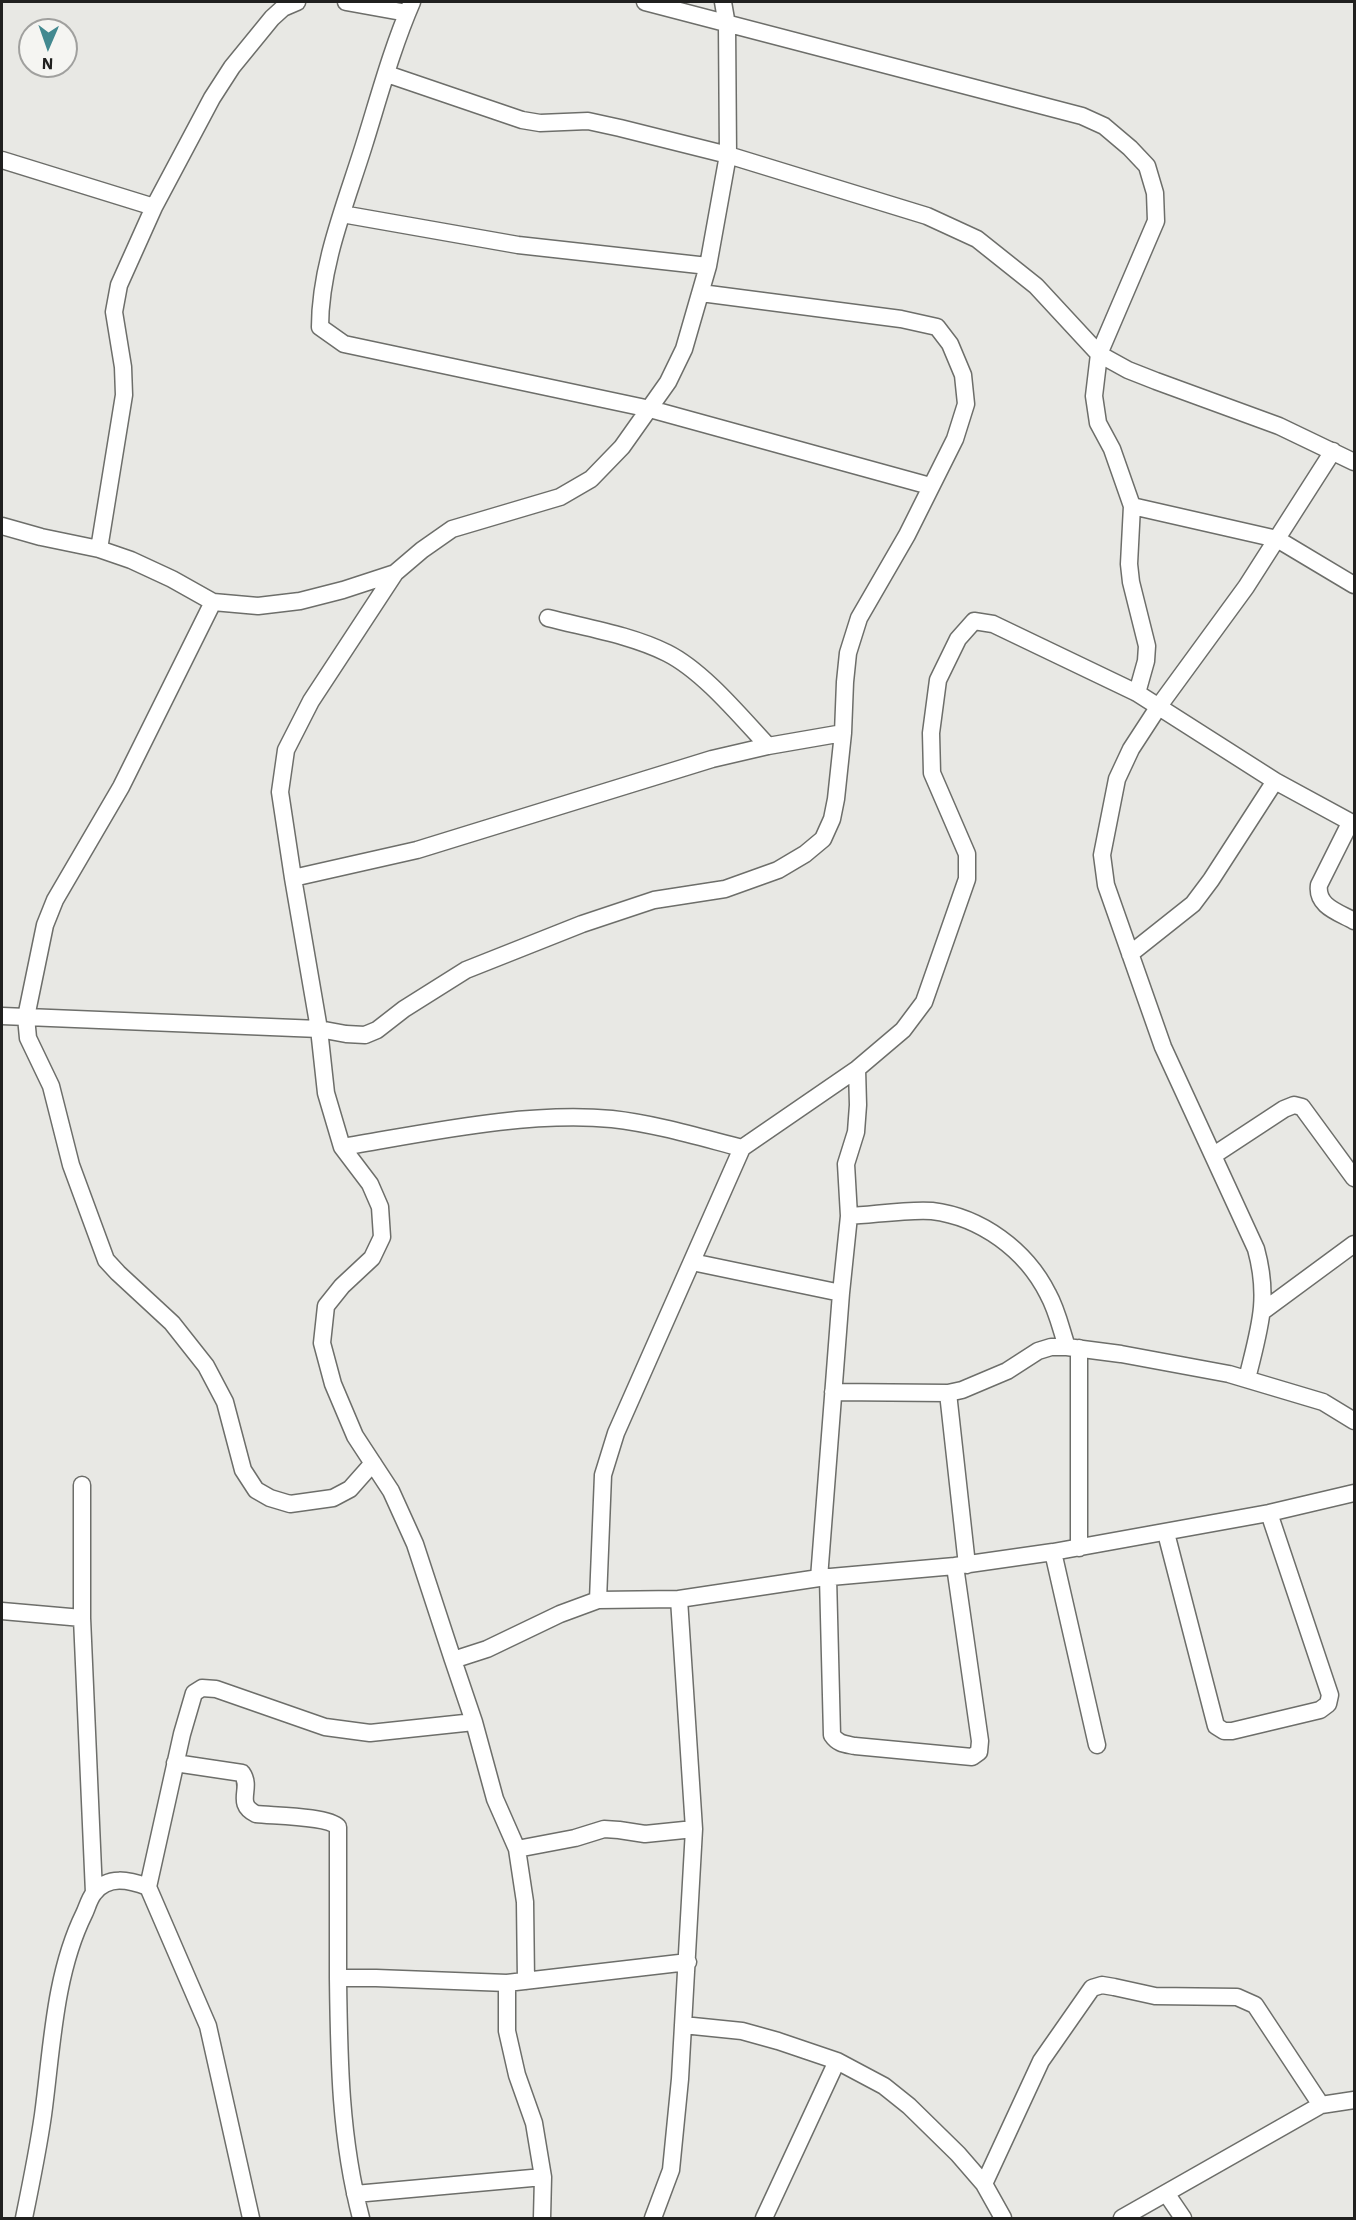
<!DOCTYPE html>
<style>
body{margin:0}
#map{position:relative;width:1356px;height:2220px;overflow:hidden;background:#e8e8e4;font-family:"IBM Plex Sans",sans-serif}
canvas{display:block}
.frame{position:absolute;inset:0;border:3px solid #20201f;pointer-events:none}
.north{position:absolute;left:18px;top:18px;width:60px;height:60px;box-sizing:border-box;background:#f5f5f2;border:2px solid #a0a09e;border-radius:50%;rotate:182deg;font-size:16px;font-weight:700;line-height:24px;text-align:center;color:#20201f}
.north::after{content:'';display:block;margin:auto;width:21px;height:27px;background:#428990;clip-path:polygon(50% 0,100% 100%,50% 72%,0 100%)}
</style>
<div id="map">
<canvas width="1356" height="2220"></canvas>
<div class="frame"></div>
<div class="north">N</div>
</div>
<script>
const g = document.querySelector('canvas').getContext('2d');
g.lineJoin = 'round';
function strokePath(path, color, width, dash) {
  g.strokeStyle = color;
  g.lineWidth = width;
  g.lineCap = dash ? 'butt' : 'round';
  g.setLineDash(dash || []);
  g.stroke(path);
}
const street = new Path2D(`
 M 346,2 L 407,13
 M 412,2 C 392,48 379,97 364,145 C 346,203 320,265 320,327 L 344,344 L 650,409 L 930,486
 M 645,2 L 1082,116 L 1104,126 L 1130,148 L 1147,166 L 1155,193 L 1156,221 L 1099,354 L 1094,396 L 1098,423 L 1112,449 L 1132,506 L 1277,539 L 1354,585
 M 387,74 L 522,120 L 540,123 L 588,121 L 620,128 L 728,155 L 927,216 L 977,239 L 1036,286 L 1099,354 L 1128,370 L 1156,381 L 1279,426 L 1354,462
 M 2,160 L 154,207
 M 342,214 L 518,245 L 708,266
 M 1132,506 L 1129,564 L 1131,582 L 1147,646 L 1146,661 L 1137,693
 M 2,526 L 41,537 L 99,549 L 131,560 L 172,579 L 213,602 L 258,606 L 300,601 L 343,590 L 395,573 L 422,550 L 452,529 L 560,497 L 591,479 L 622,447 L 668,382 L 684,349 L 708,266 L 728,155 L 727,25 L 723,2
 M 99,549 L 124,395 L 123,367 L 114,312 L 119,285 L 154,207 L 212,98 L 232,67 L 272,18 L 283,8 L 297,2
 M 395,573 L 311,701 L 286,750 L 280,792 L 293,878 L 319,1029 L 326,1093 L 342,1147 L 370,1184 L 380,1207 L 382,1237 L 372,1258 L 342,1286 L 326,1306 L 322,1343 L 333,1384 L 355,1436 L 391,1491 L 415,1544 L 453,1660
 M 213,602 L 121,787 L 55,900 L 45,925 L 26,1017 L 28,1038 L 51,1086 L 71,1165 L 106,1260 L 118,1273 L 172,1323 L 206,1366 L 225,1402 L 243,1470 L 256,1490 L 270,1498 L 290,1504 L 333,1498 L 350,1489 L 373,1463
 M 548,618 C 587,628 631,635 667,653 C 703,671 740,716 768,746
 M 1350,823 L 1319,885 C 1316,906 1338,912 1354,921
 M 293,878 L 417,850 L 712,759 L 768,746 L 843,733
 M 1130,954 L 1193,904 L 1211,880 L 1275,781
 M 2,1016 L 319,1029 L 346,1034 L 365,1035 L 377,1030 L 404,1009 L 466,970 L 582,924 L 654,900 L 725,889 L 778,870 L 805,854 L 823,839 L 832,819 L 836,799 L 843,733 L 845,682 L 848,653 L 859,618 L 907,535 L 955,439 L 966,404 L 963,375 L 950,344 L 937,327 L 901,319 L 701,293
 M 342,1147 C 427,1133 525,1111 612,1119 C 656,1124 699,1137 742,1148
 M 1214,1155 L 1284,1109 L 1294,1105 L 1302,1107 L 1354,1178
 M 849,1216 C 872,1215 909,1209 932,1211 C 981,1217 1026,1250 1048,1294 C 1057,1310 1061,1329 1067,1347
 M 692,1262 L 841,1293
 M 1263,1311 L 1354,1244
 M 1079,1348 L 1079,1548
 M 1247,1379 C 1259,1329 1270,1300 1256,1249 L 1163,1047 L 1106,885 L 1102,855 L 1117,779 L 1131,749 L 1159,706 L 1246,587 L 1333,451
 M 833,1392 L 948,1393 L 962,1390 L 1007,1371 L 1038,1351 L 1051,1347 L 1067,1347 L 1121,1354 L 1229,1374 L 1323,1402 L 1354,1421
 M 948,1393 L 967,1565
 M 82,1485 L 82,1618 L 94,1893
 M 1166,1533 L 1216,1726 L 1224,1731 L 1232,1731 L 1320,1710 L 1328,1704 L 1330,1695 L 1269,1513
 M 1053,1552 L 1097,1745
 M 828,1577 L 832,1735 C 838,1744 845,1744 855,1746 L 972,1757 L 979,1752 L 980,1741 L 955,1566
 M 819,1578 L 841,1293 L 849,1216 L 846,1164 L 856,1132 L 858,1105 L 857,1069
 M 598,1600 L 603,1475 L 616,1433 L 742,1148 L 857,1069 L 903,1030 L 924,1002 L 967,879 L 967,854 L 932,773 L 931,733 L 938,680 L 958,639 L 974,621 L 993,624 L 1137,693 L 1275,781 L 1354,824
 M 2,1611 L 82,1618
 M 175,1763 L 242,1773 C 253,1789 234,1803 256,1814 C 273,1816 328,1816 338,1827 L 338,1978
 M 517,1849 L 575,1838 L 604,1829 L 619,1830 L 645,1834 L 694,1829
 M 526,1981 L 525,1902 L 517,1849 L 495,1799 L 474,1722 L 453,1660 L 487,1649 L 560,1614 L 598,1600 L 679,1599
 M 507,1983 L 507,2031 L 517,2075 L 534,2123 L 543,2177 L 542,2218
 M 683,2025 L 742,2031 L 778,2041 L 837,2061 L 884,2086 L 909,2106 L 958,2154 L 984,2184 L 1003,2218
 M 984,2184 L 1041,2061 L 1092,1988 L 1102,1985 L 1114,1987 L 1155,1996 L 1237,1997 L 1255,2005 L 1321,2105
 M 1166,2193 L 1183,2218
 M 355,2194 L 543,2177
 M 24,2218 C 31,2184 38,2150 43,2115 C 52,2049 54,1975 84,1914 C 87,1908 89,1899 94,1893 C 108,1875 129,1880 148,1887
 M 251,2218 L 208,2026 L 148,1887 L 182,1734 L 194,1693 L 202,1688 L 216,1689 L 325,1727 L 370,1733 L 474,1722
 M 361,2218 C 340,2138 339,2061 338,1978 L 376,1978 L 507,1983 L 688,1962
 M 653,2218 L 671,2170 L 680,2079 L 694,1829 L 679,1599 L 819,1578 L 955,1566 L 1053,1552 L 1269,1513 L 1354,1493
 M 764,2218 L 837,2061
 M 1122,2218 L 1321,2105 L 1354,2100`);
strokePath(street, '#6d6e6a', 19);
strokePath(street, '#fff', 16);
</script>
